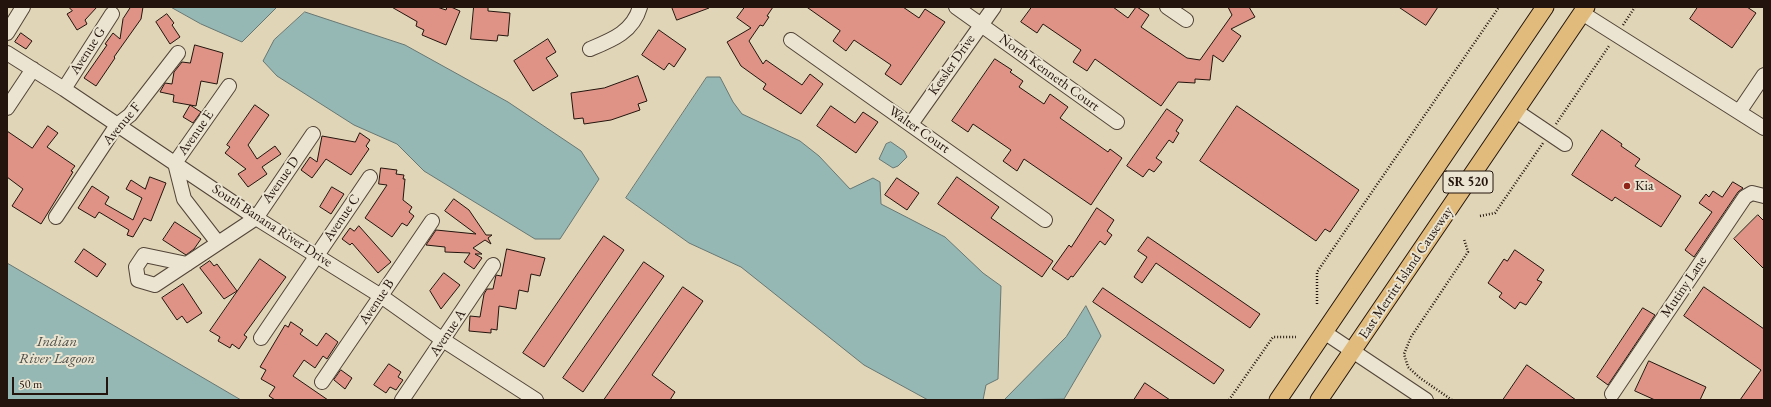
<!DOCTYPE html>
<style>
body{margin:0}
#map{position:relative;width:1771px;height:407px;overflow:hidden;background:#e0d6b7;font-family:"EB Garamond",serif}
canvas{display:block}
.frame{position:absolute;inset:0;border:8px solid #23140d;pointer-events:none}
.scale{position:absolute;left:12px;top:377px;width:96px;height:18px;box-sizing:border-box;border:2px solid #23140d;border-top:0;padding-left:5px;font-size:12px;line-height:14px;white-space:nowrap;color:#23140d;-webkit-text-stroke:3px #ebe4d0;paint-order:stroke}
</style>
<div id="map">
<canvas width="1771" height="407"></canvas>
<div class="frame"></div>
<div class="scale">50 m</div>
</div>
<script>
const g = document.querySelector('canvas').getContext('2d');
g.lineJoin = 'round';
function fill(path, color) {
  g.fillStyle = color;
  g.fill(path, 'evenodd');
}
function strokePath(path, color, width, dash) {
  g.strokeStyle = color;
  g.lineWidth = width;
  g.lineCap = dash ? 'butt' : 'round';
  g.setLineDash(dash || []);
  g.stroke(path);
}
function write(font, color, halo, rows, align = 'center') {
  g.font = font + ' "EB Garamond",serif';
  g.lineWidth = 4;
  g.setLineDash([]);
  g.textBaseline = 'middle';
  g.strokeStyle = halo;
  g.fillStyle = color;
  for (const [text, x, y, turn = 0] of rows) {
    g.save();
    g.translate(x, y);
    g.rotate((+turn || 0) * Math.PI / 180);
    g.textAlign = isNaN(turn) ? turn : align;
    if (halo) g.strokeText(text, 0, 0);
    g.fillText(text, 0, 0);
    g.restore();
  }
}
const water = new Path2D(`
 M 171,7 L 277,7 L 242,42 L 201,24 Z
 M 305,12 L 405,45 L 508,102 L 581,151 L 599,179 L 560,239 L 535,239 L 424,171 L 397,144 L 354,125 L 277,76 L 263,61 L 274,40 Z
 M 707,77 L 720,77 L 733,102 L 742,114 L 800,141 L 819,156 L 850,189 L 873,178 L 880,182 L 881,204 L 945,237 L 983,273 L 1001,286 L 998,379 L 986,385 L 983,400 L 928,400 L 864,365 L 741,267 L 689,243 L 626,198 Z
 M 891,142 L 904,151 L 907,157 L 898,166 L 893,168 L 879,159 L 886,144 Z
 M 7,263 L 241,400 L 7,400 Z
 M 1086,306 L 1101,336 L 1064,399 L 1004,400 L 1066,337 Z`);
fill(water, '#95b8b5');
strokePath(water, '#677672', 1);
const building = new Path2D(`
 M 69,7 L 97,7 L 85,20 L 87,24 L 77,30 L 67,14 L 72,11 Z
 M 131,7 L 143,7 L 141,19 L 114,57 L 115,58 L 96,86 L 84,78 L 107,45 L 105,44 L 113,33 L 120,39 L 123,19 Z
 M 392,7 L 437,7 L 446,10 L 447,7 L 451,7 L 460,11 L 446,45 L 422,35 L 424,30 L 416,26 L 417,22 Z
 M 474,7 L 488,7 L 488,11 L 510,13 L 508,36 L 498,35 L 497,41 L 471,39 Z
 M 672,7 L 709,7 L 709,8 L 677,20 Z
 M 745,7 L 773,7 L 767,16 L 769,17 L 763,26 L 760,25 L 749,41 L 763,64 L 766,60 L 802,85 L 810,74 L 823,84 L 801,114 L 763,89 L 766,84 L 741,66 L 727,42 L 751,28 L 737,18 Z
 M 807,7 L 903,7 L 919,18 L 925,9 L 945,22 L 901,85 L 885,74 L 891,65 L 854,40 L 846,51 L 833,41 L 840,31 Z
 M 1032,7 L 1113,7 L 1128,18 L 1136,7 L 1137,7 L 1149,15 L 1141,27 L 1187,58 L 1200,60 L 1232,15 L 1228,7 L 1249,7 L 1255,17 L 1231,29 L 1241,36 L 1223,62 L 1213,55 L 1210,80 L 1195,79 L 1195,83 L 1178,82 L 1161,106 L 1095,59 L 1087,71 L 1073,62 L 1081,50 L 1043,24 L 1037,33 L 1021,22 Z
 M 1399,7 L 1438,7 L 1426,25 Z
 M 1698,7 L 1747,7 L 1756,13 L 1732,48 L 1690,19 Z
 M 167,14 L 174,23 L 172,25 L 180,37 L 170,44 L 156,22 Z
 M 659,30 L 686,49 L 674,67 L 669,63 L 664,70 L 642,55 Z
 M 21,33 L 32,41 L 26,49 L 15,42 Z
 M 548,39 L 556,52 L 546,58 L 558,76 L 533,91 L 514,61 Z
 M 195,45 L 223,53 L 217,84 L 201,81 L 196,106 L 190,105 L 201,112 L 193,123 L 183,117 L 190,105 L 173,102 L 174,95 L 160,92 L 165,83 L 172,84 L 174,72 L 182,62 L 190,63 Z
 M 995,59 L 1012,70 L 1010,72 L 1023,81 L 1019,87 L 1044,104 L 1050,94 L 1068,107 L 1060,118 L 1108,152 L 1110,149 L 1122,158 L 1091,205 L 1024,159 L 1017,171 L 1003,161 L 1011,150 L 973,124 L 968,132 L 952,121 Z
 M 638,76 L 647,101 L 638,104 L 640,110 L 611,120 L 584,124 L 583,118 L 574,119 L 571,93 L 604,88 Z
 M 255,105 L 269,115 L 248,145 L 257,159 L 275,146 L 281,154 L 262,167 L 267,174 L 248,187 L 238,174 L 246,169 L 225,153 L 230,147 L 227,145 Z
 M 831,106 L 855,123 L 863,112 L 878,122 L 856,153 L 817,126 Z
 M 1237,106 L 1359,190 L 1330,232 L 1325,229 L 1316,241 L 1200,161 Z
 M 1167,109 L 1183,120 L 1176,131 L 1179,133 L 1173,143 L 1169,140 L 1156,158 L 1162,162 L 1154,172 L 1149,169 L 1143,177 L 1127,166 Z
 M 48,126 L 58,133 L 47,147 L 75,166 L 71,171 L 73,172 L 41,224 L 12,206 L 23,189 L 7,177 L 7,131 L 32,148 Z
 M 1602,130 L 1622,144 L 1621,146 L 1640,159 L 1635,166 L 1681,196 L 1661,227 L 1615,197 L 1612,201 L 1572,175 Z
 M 360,133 L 370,140 L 366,146 L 369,149 L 351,175 L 326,159 L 312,178 L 301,170 L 310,157 L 317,162 L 322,136 L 355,142 Z
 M 381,168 L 397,170 L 396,174 L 404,175 L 403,179 L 405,179 L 403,200 L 412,207 L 409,212 L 414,216 L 407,226 L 402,223 L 392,237 L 365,218 L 387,185 L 379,184 Z
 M 150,177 L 166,183 L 151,221 L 144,218 L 133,237 L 127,235 L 129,230 L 99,212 L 95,218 L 78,208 L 92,186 L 109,197 L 105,204 L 133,220 L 142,198 L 126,189 L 131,180 L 145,189 Z
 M 957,177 L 999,207 L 991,218 L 1053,261 L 1042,277 L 938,204 Z
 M 897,178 L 919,193 L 907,210 L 885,195 Z
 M 1733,182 L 1743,188 L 1738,192 L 1694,257 L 1685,250 L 1712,212 L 1699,203 L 1706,194 L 1709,197 L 1713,191 L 1722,197 Z
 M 332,187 L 344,194 L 331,214 L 320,207 Z
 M 454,199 L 469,210 L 486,235 L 492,235 L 488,238 L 491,244 L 485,240 L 473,248 L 482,254 L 475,254 L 482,258 L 474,269 L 464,262 L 470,253 L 445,252 L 445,247 L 426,245 L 436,230 L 476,234 L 445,211 Z
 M 1097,208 L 1114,220 L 1107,231 L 1112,235 L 1105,245 L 1100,241 L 1073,277 L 1071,276 L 1068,280 L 1052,269 L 1069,245 L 1071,247 Z
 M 1758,215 L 1764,221 L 1764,269 L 1734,239 Z
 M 175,222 L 201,239 L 194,249 L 186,255 L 163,240 Z
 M 359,226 L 391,262 L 378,273 L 352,243 L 350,245 L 342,239 L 350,228 L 354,231 Z
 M 604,236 L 624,250 L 544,367 L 523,353 Z
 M 1148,237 L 1260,314 L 1250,328 L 1156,263 L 1142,283 L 1134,277 L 1147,257 L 1138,251 Z
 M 84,249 L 106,264 L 97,277 L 75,262 Z
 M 507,249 L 545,258 L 540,276 L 531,274 L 528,292 L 519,290 L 516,309 L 499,306 L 497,330 L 491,329 L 491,333 L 469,331 L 470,316 L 480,317 L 484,294 L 487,289 L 493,289 L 496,275 L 501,276 Z
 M 1515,250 L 1544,270 L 1537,280 L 1542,282 L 1526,305 L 1520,302 L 1515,309 L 1499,297 L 1502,293 L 1488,283 L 1504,259 L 1507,261 Z
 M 260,259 L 286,277 L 244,335 L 247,337 L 239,349 L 232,344 L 230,348 L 218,341 L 220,337 L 210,331 Z
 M 210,261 L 214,266 L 217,264 L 237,291 L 224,299 L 200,268 Z
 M 644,262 L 664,276 L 583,392 L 563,378 Z
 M 444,273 L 460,285 L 441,309 L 430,291 Z
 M 183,284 L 202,313 L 187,323 L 182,316 L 177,320 L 162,298 Z
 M 683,287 L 703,301 L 652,375 L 675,392 L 670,400 L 604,400 Z
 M 1704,287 L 1764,329 L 1764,400 L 1740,400 L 1761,370 L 1684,316 Z
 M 1103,288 L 1224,370 L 1214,384 L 1093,302 Z
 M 1643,308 L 1655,315 L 1608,385 L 1597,377 Z
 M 291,322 L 303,330 L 300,334 L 317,346 L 326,333 L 338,342 L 327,359 L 323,356 L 315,368 L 304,360 L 293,376 L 328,400 L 275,400 L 269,396 L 275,387 L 261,379 L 266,370 L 260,367 L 285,325 L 288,327 Z
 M 1649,361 L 1706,387 L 1700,400 L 1655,400 L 1635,391 Z
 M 389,364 L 401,372 L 398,377 L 403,380 L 396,390 L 390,387 L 386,393 L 374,385 Z
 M 1527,365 L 1576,400 L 1503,400 Z
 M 341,370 L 352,378 L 345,389 L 334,380 Z
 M 1145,383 L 1170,400 L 1134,400 Z`);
fill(building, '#de9386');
strokePath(building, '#23140d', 1);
const minor = new Path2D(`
 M 956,7 L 1117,122
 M 1167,7 L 1186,20
 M 1582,13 L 1764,128
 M 7,33 L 23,7
 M 791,40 L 1045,220
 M 590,49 C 612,40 633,32 640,7
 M 7,53 L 64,89 L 256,218 L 381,296 L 443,340 L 536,400
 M 64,89 L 112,14
 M 7,108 L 33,69
 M 1516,111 L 1565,144
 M 1739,112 L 1764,75
 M 911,124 L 994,7
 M 56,217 L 117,125 L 130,115 L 178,53
 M 218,243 L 184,199 L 175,163 L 229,86
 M 187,264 L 144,255 L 136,267 L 138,280 L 155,285 L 256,218 L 313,134
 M 1324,332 L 1426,400
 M 261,338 L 370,177
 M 322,382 L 432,221
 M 1612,394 L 1745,197 L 1752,193 L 1764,196
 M 402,400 L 493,265`);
const major = new Path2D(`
 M 1278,400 L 1545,7
 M 1319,400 L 1586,7`);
strokePath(minor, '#524438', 16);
strokePath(major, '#23140d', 19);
strokePath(new Path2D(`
 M 1623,25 L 1635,7
 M 1556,124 L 1609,46
 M 1480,216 L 1495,213 L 1543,143
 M 1317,304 L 1317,272 L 1499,7
 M 1229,400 L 1273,337 L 1296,337
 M 1452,400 L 1420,378 L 1408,367 L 1404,354 L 1411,337 L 1468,252 L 1464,239`), '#23140d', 2.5, [1, 2]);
strokePath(minor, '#ebe4d0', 14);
strokePath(major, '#e0bb7c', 17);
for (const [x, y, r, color] of [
 [1627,186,4,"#8f2418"]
]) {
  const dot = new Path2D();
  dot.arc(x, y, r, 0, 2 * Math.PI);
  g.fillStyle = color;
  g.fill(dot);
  strokePath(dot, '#ebe4d0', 1.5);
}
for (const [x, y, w] of [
 [1468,182,50]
]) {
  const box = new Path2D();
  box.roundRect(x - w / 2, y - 11, w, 22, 3);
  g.fillStyle = '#ebe4d0';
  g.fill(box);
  strokePath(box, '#23140d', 1);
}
write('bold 13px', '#23140d', null, [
 ["SR 520",1468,182]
]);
write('14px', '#23140d', '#ebe4d0', [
 ["Avenue G",88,51,-57],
 ["Kessler Drive",952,65,-55],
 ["North Kenneth Court",1049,73,36],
 ["Avenue F",122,124,-50],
 ["Walter Court",919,130,35],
 ["Avenue E",196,133,-55],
 ["Avenue D",281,180,-55],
 ["Avenue C",342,218,-56],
 ["South Banana River Drive",272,226,33],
 ["East Merritt Island Causeway",1406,273,-56],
 ["Mutiny Lane",1684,287,-56],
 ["Avenue B",377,302,-56],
 ["Avenue A",448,333,-56]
]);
write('14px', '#23140d', '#ebe4d0', [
 ["Kia",1635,186]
], 'left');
write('italic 15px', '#4b4d48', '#ebe4d0', [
 ["Indian",57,342],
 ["River Lagoon",57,359]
]);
</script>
